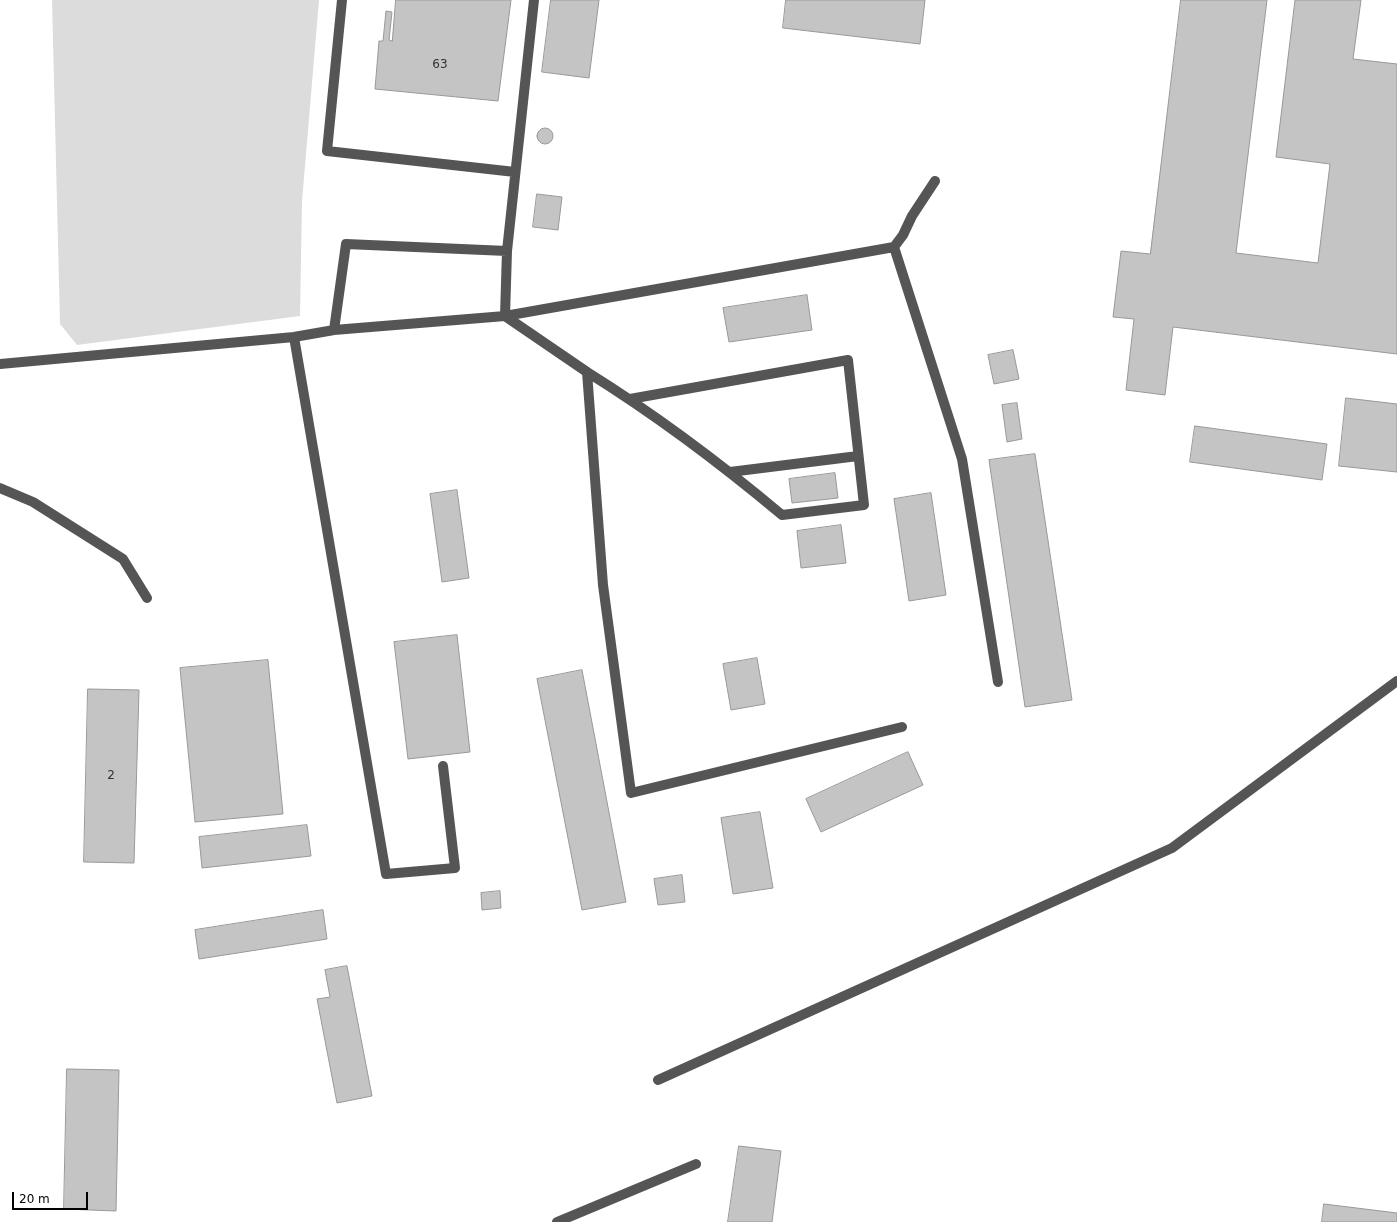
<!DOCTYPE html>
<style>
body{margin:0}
#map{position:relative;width:1397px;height:1222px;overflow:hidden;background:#fff;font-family:"DejaVu Sans",sans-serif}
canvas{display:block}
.scale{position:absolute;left:12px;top:1192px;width:76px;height:18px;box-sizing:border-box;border:2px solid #000;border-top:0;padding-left:5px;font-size:12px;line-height:14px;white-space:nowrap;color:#000;-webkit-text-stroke:3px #fff;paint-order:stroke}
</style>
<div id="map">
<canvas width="1397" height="1222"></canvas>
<div class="scale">20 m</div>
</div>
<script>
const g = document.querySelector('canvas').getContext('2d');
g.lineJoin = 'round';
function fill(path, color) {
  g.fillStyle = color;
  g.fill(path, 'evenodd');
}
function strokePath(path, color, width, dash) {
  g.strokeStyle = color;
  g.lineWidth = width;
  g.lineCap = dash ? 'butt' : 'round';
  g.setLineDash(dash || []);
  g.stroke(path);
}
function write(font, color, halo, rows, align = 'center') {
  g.font = font + ' "DejaVu Sans",sans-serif';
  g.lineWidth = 4;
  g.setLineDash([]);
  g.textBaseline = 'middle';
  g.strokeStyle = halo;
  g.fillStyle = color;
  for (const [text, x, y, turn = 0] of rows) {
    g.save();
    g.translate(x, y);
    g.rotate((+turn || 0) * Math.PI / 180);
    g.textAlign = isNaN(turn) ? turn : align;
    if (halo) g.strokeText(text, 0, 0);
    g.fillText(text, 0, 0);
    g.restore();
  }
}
fill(new Path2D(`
 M 52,0 L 319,0 L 302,201 L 300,316 L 77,345 L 60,324 Z`), '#dcdcdc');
const building = new Path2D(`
 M 396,0 L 511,0 L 498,101 L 375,89 L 379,41 L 383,41 L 386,11 L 392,12 L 389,40 L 392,41 Z
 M 551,0 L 599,0 L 589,78 L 542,72 Z
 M 786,0 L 925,0 L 920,44 L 783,28 Z
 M 1181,0 L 1267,0 L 1236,253 L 1318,263 L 1330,164 L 1276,157 L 1295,0 L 1361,0 L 1353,59 L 1397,64 L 1397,354 L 1173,327 L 1165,395 L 1126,390 L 1134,319 L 1113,317 L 1121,251 L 1150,254 Z
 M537 136a8 8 0 1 1 16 0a8 8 0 1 1-16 0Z
 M 537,194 L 562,197 L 558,230 L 533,227 Z
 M 807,295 L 812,330 L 729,342 L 723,308 Z
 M 1013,350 L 1019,379 L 994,384 L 988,355 Z
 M 1346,398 L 1397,404 L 1397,472 L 1339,466 Z
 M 1017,403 L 1022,439 L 1007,442 L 1002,405 Z
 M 1195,426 L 1327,444 L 1322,480 L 1190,462 Z
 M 1035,454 L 1072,700 L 1025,707 L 989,460 Z
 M 835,473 L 838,498 L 792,503 L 789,479 Z
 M 457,490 L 469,578 L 442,582 L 430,494 Z
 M 931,493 L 946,595 L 909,601 L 894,499 Z
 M 841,525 L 846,563 L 801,568 L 797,531 Z
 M 457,635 L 470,752 L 408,759 L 394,642 Z
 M 757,658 L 765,704 L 731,710 L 723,664 Z
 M 268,660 L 283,814 L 195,822 L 180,668 Z
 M 582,670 L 626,902 L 582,910 L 537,679 Z
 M 88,689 L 139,690 L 134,863 L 84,862 Z
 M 908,752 L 923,785 L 821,832 L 806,799 Z
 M 760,812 L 773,888 L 733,894 L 721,818 Z
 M 307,825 L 311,856 L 202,868 L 199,837 Z
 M 682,875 L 685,902 L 658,905 L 654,879 Z
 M 500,891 L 501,908 L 482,910 L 481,893 Z
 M 323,910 L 327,939 L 199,959 L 195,930 Z
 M 347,966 L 372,1096 L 337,1103 L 317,999 L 330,997 L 325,970 Z
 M 67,1069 L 119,1070 L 116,1211 L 64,1209 Z
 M 739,1146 L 781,1151 L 772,1222 L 728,1222 Z
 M 1324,1204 L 1397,1213 L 1397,1222 L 1322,1222 Z`);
fill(building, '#c4c4c4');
strokePath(building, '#999', 1);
strokePath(new Path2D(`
 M 342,0 L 327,151 L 515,172
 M 534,0 L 507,251 L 505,316 L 587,372 L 603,585 L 631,793 L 902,727
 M 894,247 L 962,459 L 998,682
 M 334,330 L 346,244 L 507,251
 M 294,337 L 386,874 L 455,868 L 443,766
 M 0,364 L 294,337 L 334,330 L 505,316 L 894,247 L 903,235 L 912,216 L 935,181
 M 587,372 C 656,415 720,463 782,515 L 864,505 L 848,360 L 630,399
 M 730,472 L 858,456
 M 0,488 L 33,502 L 123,559 L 147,598
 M 658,1080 L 1172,848 L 1397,681
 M 557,1222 L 696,1164`), '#555', 10);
write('12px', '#313131', null, [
 ["63",440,65],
 ["2",111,776]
]);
</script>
